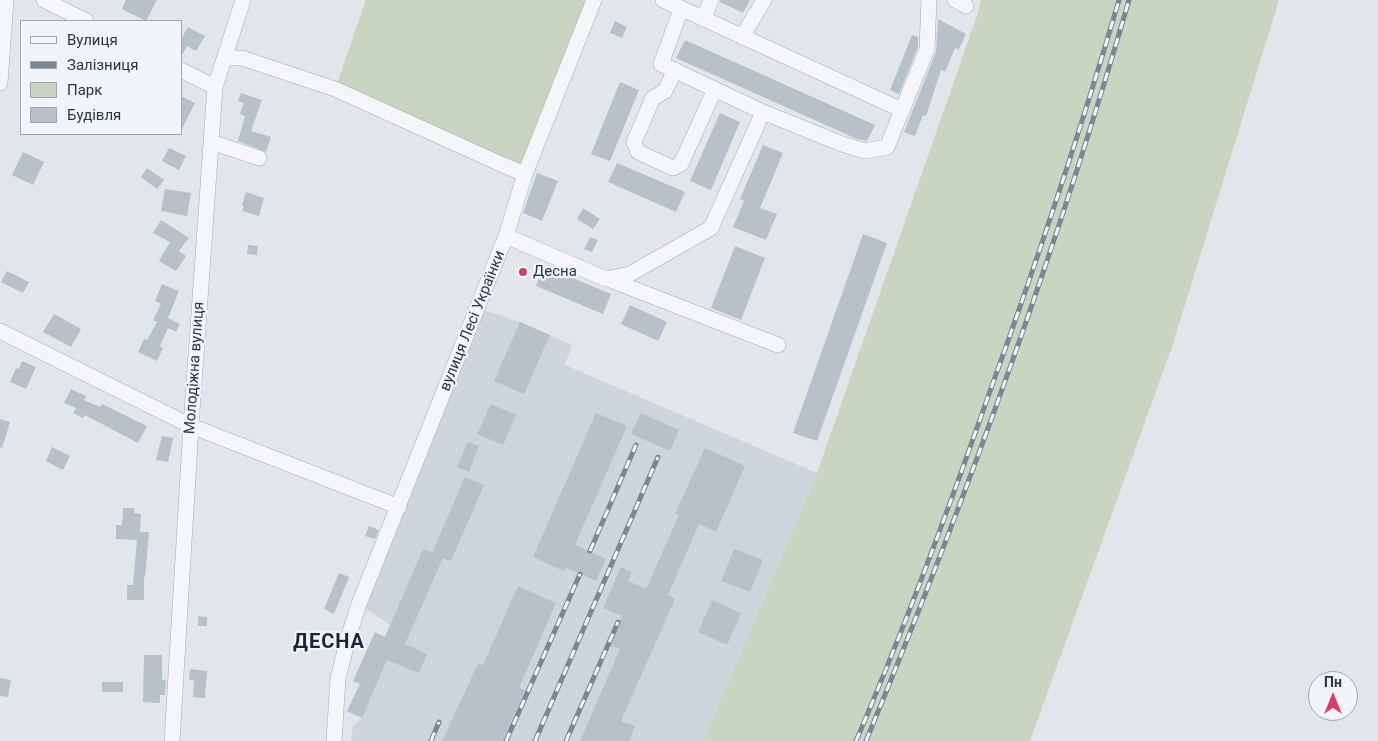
<!DOCTYPE html>
<meta charset="utf-8">
<style>
body{margin:0}
#map{position:relative;width:1378px;height:741px;overflow:hidden;background:#e1e6eb;font-family:Roboto,sans-serif}
canvas{display:block}
.legend{position:absolute;left:20px;top:20px;width:162px;height:115px;box-sizing:border-box;background:#f1f4f8;border:1px solid #a1a8b0;margin:0;padding:6px 9px;list-style:none;font-size:15px;color:#283544}
.legend li{display:flex;align-items:center;gap:10px;height:25px}
.legend b{width:25px;border:1px solid #a1a8b0}
.north{position:absolute;left:1308px;top:671px;width:50px;height:50px;box-sizing:border-box;background:#f1f4f8;border:1px solid #a1a8b0;border-radius:50%;rotate:0deg;font-size:14px;font-weight:700;line-height:20px;text-align:center;color:#283544}
.north::after{content:'';display:block;margin:auto;width:18px;height:22px;background:#d93d66;clip-path:polygon(50% 0,100% 100%,50% 72%,0 100%)}
</style>
<div id="map">
<canvas width="1378" height="741"></canvas>
<ul class="legend">
<li><b style="height:6px;background:#f4f6f9"></b>Вулиця</li>
<li><b style="height:6px;background:#798796"></b>Залізниця</li>
<li><b style="height:14px;background:#c9d5c1"></b>Парк</li>
<li><b style="height:14px;background:#b8c0c9"></b>Будівля</li>
</ul>
<div class="north">Пн</div>
</div>
<script>
const g = document.querySelector('canvas').getContext('2d');
g.lineJoin = 'round';
function fill(path, color) {
  g.fillStyle = color;
  g.fill(path, 'evenodd');
}
function strokePath(path, color, width, dash) {
  g.strokeStyle = color;
  g.lineWidth = width;
  g.lineCap = dash ? 'butt' : 'round';
  g.setLineDash(dash || []);
  g.stroke(path);
}
function write(font, color, halo, rows, align = 'center') {
  g.font = font + ' Roboto,sans-serif';
  g.lineWidth = 4.5;
  g.setLineDash([]);
  g.textBaseline = 'middle';
  g.strokeStyle = halo;
  g.fillStyle = color;
  for (const [text, x, y, turn = 0] of rows) {
    g.save();
    g.translate(x, y);
    g.rotate((+turn || 0) * Math.PI / 180);
    g.textAlign = isNaN(turn) ? turn : align;
    if (halo) g.strokeText(text, 0, 0);
    g.fillText(text, 0, 0);
    g.restore();
  }
}
fill(new Path2D(`
 M 478,308 L 520,322 L 572,345 L 565,365 L 817,473 L 703,741 L 351,741 L 353,726 L 362,718 L 395,642 L 385,637 L 390,625 L 359,604 Z`), '#cfd5dd');
fill(new Path2D(`
 M 366,0 L 594,0 L 525,174 L 335,89 Z
 M 981,0 L 1279,0 L 1172,347 L 1030,741 L 703,741 L 817,473 L 978,13 Z`), '#c9d5c1');
fill(new Path2D(`
 M 126,0 L 157,0 L 146,21 L 122,9 Z
 M 720,0 L 750,0 L 743,13 L 720,2 Z
 M 938,19 L 966,34 L 959,49 L 955,48 L 945,72 L 941,70 L 926,116 L 923,115 L 915,136 L 904,132 L 936,52 Z
 M 615,21 L 627,27 L 622,38 L 610,33 Z
 M 188,27 L 205,36 L 196,51 L 187,46 L 181,57 L 181,39 Z
 M 912,35 L 918,37 L 918,47 L 899,94 L 890,90 Z
 M 685,40 L 875,125 L 867,141 L 857,139 L 676,58 Z
 M 620,82 L 639,90 L 610,161 L 591,154 Z
 M 241,93 L 262,100 L 251,131 L 271,137 L 266,152 L 238,141 L 245,116 L 240,114 L 244,103 L 238,101 Z
 M 181,96 L 195,103 L 181,131 Z
 M 720,113 L 740,122 L 711,190 L 690,181 Z
 M 763,145 L 783,153 L 760,208 L 777,214 L 766,240 L 733,227 L 744,201 L 740,199 Z
 M 169,148 L 186,156 L 179,170 L 162,161 Z
 M 23,152 L 44,162 L 33,185 L 12,175 Z
 M 617,163 L 685,192 L 676,212 L 608,182 Z
 M 147,168 L 164,180 L 157,189 L 141,177 Z
 M 537,173 L 558,181 L 542,221 L 523,213 Z
 M 165,189 L 191,193 L 187,216 L 161,211 Z
 M 246,192 L 264,198 L 259,216 L 242,211 L 244,206 L 242,205 Z
 M 583,208 L 600,219 L 593,229 L 577,219 Z
 M 161,220 L 189,238 L 179,251 L 186,256 L 176,271 L 159,261 L 170,242 L 153,233 Z
 M 863,234 L 887,243 L 817,441 L 793,433 Z
 M 590,237 L 598,240 L 592,252 L 584,249 Z
 M 248,245 L 258,246 L 257,255 L 247,254 Z
 M 735,246 L 765,258 L 741,320 L 711,308 Z
 M 544,266 L 611,294 L 603,314 L 536,286 Z
 M 7,271 L 29,282 L 23,293 L 1,282 Z
 M 162,284 L 179,291 L 168,318 L 180,324 L 176,332 L 168,328 L 160,346 L 163,348 L 157,361 L 138,352 L 144,339 L 147,340 L 157,322 L 153,320 L 161,304 L 155,301 Z
 M 630,305 L 667,322 L 658,341 L 621,324 Z
 M 54,314 L 81,329 L 71,347 L 43,332 Z
 M 520,322 L 550,335 L 524,394 L 494,381 Z
 M 22,361 L 36,367 L 26,389 L 10,382 L 16,368 L 19,369 Z
 M 71,389 L 86,396 L 84,400 L 100,407 L 102,404 L 147,426 L 138,443 L 85,415 L 83,418 L 73,413 L 76,408 L 64,403 Z
 M 491,404 L 516,415 L 503,445 L 477,434 Z
 M 596,413 L 627,426 L 575,545 L 606,559 L 596,581 L 565,567 L 564,571 L 533,557 Z
 M 641,413 L 679,430 L 670,451 L 631,434 Z
 M 0,419 L 10,422 L 2,448 L 0,447 Z
 M 162,436 L 173,438 L 168,462 L 156,460 Z
 M 468,442 L 479,446 L 469,472 L 457,467 Z
 M 52,447 L 70,456 L 63,470 L 46,461 Z
 M 705,448 L 745,466 L 716,532 L 699,524 L 668,595 L 675,599 L 621,721 L 635,726 L 629,741 L 580,741 L 620,649 L 609,645 L 622,616 L 603,608 L 621,567 L 632,572 L 628,581 L 646,589 L 679,515 L 675,514 Z
 M 465,477 L 484,485 L 451,561 L 443,558 L 405,644 L 427,654 L 419,673 L 387,660 L 362,718 L 347,711 L 360,684 L 353,681 L 375,632 L 385,637 L 423,549 L 432,553 Z
 M 123,508 L 134,508 L 134,513 L 141,514 L 140,532 L 149,532 L 145,577 L 144,577 L 144,600 L 127,600 L 127,585 L 133,585 L 137,540 L 116,539 L 116,525 L 122,525 Z
 M 369,526 L 379,530 L 375,539 L 365,536 Z
 M 734,549 L 763,560 L 750,592 L 721,581 Z
 M 339,573 L 349,577 L 334,614 L 324,609 Z
 M 518,586 L 556,603 L 519,688 L 525,690 L 503,741 L 442,741 L 478,664 L 483,665 Z
 M 712,600 L 741,613 L 727,645 L 698,632 Z
 M 198,616 L 207,617 L 207,626 L 198,626 Z
 M 144,655 L 162,655 L 162,680 L 166,680 L 165,695 L 160,695 L 160,703 L 143,702 Z
 M 190,669 L 207,671 L 205,698 L 193,697 L 194,680 L 189,680 Z
 M 0,678 L 11,680 L 8,697 L 0,696 Z
 M 102,682 L 123,682 L 123,692 L 102,692 Z`), '#b8c0c9');
const minor = new Path2D(`
 M 44,0 L 86,21
 M 663,0 L 902,110
 M 955,0 L 966,6
 M 681,9 L 661,64 L 763,112 L 842,144 L 865,151 L 887,147 L 927,49 L 929,0
 M 703,19 L 711,0
 M 742,37 L 764,0
 M 225,58 L 242,58 L 335,89 L 503,165 L 525,174
 M 181,70 L 215,87
 M 675,70 L 665,91 L 653,98 L 634,142 L 638,152 L 673,168 L 681,164 L 715,89
 M 0,83 L 6,0
 M 211,142 L 259,158
 M 506,236 L 525,174 L 594,0
 M 608,279 L 778,345
 M 0,331 L 191,426 L 399,507
 M 172,741 L 191,426 L 215,87 L 243,0
 M 334,741 L 338,678 L 349,635 L 359,604 L 506,236 L 606,279 L 630,274 L 711,228 L 763,112`);
strokePath(minor, '#a6adb6', 16);
strokePath(minor, '#f4f6f9', 15);
const rail = new Path2D(`
 M 590,551 L 636,445
 M 431,741 L 439,722
 M 506,741 L 580,574
 M 535,741 L 658,457
 M 566,741 L 618,622
 M 856,741 C 905,627 948,511 989,394 C 1036,264 1080,133 1119,0
 M 866,741 C 966,499 1056,252 1129,0`);
strokePath(rail, '#798796', 5);
strokePath(rail, '#f1f4f8', 3, [9]);
for (const [x, y, r, color] of [
 [523,272,5,"#d93d66"]
]) {
  const dot = new Path2D();
  dot.arc(x, y, r, 0, 2 * Math.PI);
  g.fillStyle = color;
  g.fill(dot);
  strokePath(dot, '#f1f4f8', 2);
}
write('15px', '#283544', '#f1f4f8', [
 ["Десна",533,272]
], 'left');
write('15px', '#283544', '#f1f4f8', [
 ["вулиця Лесі Українки",473,321,-68],
 ["Молодіжна вулиця",195,368,-86]
]);
g.letterSpacing = '1px';
write('bold 20px', '#1a2635', '#f1f4f8', [
 ["ДЕСНА",329,643]
]);
g.letterSpacing = '0px';
</script>
